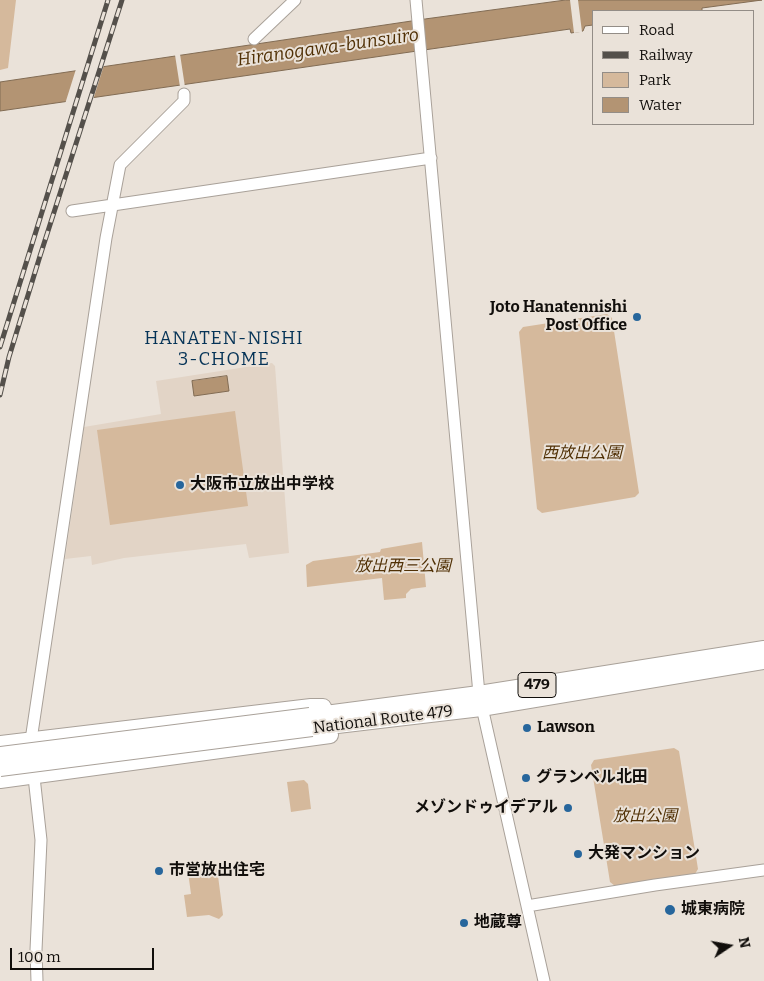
<!DOCTYPE html>
<meta charset="utf-8">
<style>
body{margin:0}
#map{position:relative;width:764px;height:981px;overflow:hidden;background:#eae2d9;font-family:Bitter,serif}
canvas{display:block}
.legend{position:absolute;left:592px;top:10px;width:162px;height:115px;box-sizing:border-box;background:#eae2d9;border:1px solid #938d87;margin:0;padding:6px 9px;list-style:none;font-size:15px;color:#110e0b}
.legend li{display:flex;align-items:center;gap:10px;height:25px}
.legend b{width:25px;border:1px solid #938d87}
.north{position:absolute;left:704px;top:921px;width:50px;height:50px;-webkit-text-stroke:4px #eae2d9;paint-order:stroke;rotate:78deg;font-size:14px;font-weight:700;line-height:20px;text-align:center;color:#110e0b}
.north::after{content:'';display:block;margin:auto;width:18px;height:22px;background:#110e0b;clip-path:polygon(50% 0,100% 100%,50% 72%,0 100%)}
.scale{position:absolute;left:10px;top:948px;width:144px;height:22px;box-sizing:border-box;border:2px solid #110e0b;border-top:0;padding-left:6px;font-size:15px;line-height:18px;white-space:nowrap;color:#110e0b;-webkit-text-stroke:4px #eae2d9;paint-order:stroke}
</style>
<div id="map">
<canvas width="764" height="981"></canvas>
<ul class="legend">
<li><b style="height:6px;background:#fff"></b>Road</li>
<li><b style="height:6px;background:#54504b"></b>Railway</li>
<li><b style="height:14px;background:#d5b99c"></b>Park</li>
<li><b style="height:14px;background:#b39473"></b>Water</li>
</ul>
<div class="north">N</div>
<div class="scale">100 m</div>
</div>
<script>
const g = document.querySelector('canvas').getContext('2d');
g.lineJoin = 'round';
function fill(path, color) {
  g.fillStyle = color;
  g.fill(path, 'evenodd');
}
function strokePath(path, color, width, dash) {
  g.strokeStyle = color;
  g.lineWidth = width;
  g.lineCap = dash ? 'butt' : 'round';
  g.setLineDash(dash || []);
  g.stroke(path);
}
function write(font, color, halo, rows, align = 'center') {
  g.font = font + ' Bitter,"Noto Sans JP",serif';
  g.lineWidth = 4;
  g.setLineDash([]);
  g.textBaseline = 'middle';
  g.strokeStyle = halo;
  g.fillStyle = color;
  for (const [text, x, y, turn = 0] of rows) {
    g.save();
    g.translate(x, y);
    g.rotate((+turn || 0) * Math.PI / 180);
    g.textAlign = isNaN(turn) ? turn : align;
    if (halo) g.strokeText(text, 0, 0);
    g.fillText(text, 0, 0);
    g.restore();
  }
}
fill(new Path2D(`
 M 272,363 L 275,366 L 289,553 L 249,558 L 246,544 L 124,558 L 92,565 L 91,556 L 65,559 L 84,427 L 161,414 L 156,381 Z`), '#e2d4c6');
fill(new Path2D(`
 M 0,0 L 16,0 L 8,68 L 0,70 Z
 M 607,314 L 612,318 L 639,493 L 635,497 L 542,513 L 537,509 L 519,332 L 523,327 Z
 M 235,411 L 248,506 L 110,525 L 97,430 Z
 M 422,542 L 426,587 L 411,589 L 406,594 L 406,598 L 384,600 L 382,578 L 307,587 L 306,565 L 313,561 L 380,552 L 381,549 Z
 M 674,748 L 679,751 L 698,869 L 695,874 L 615,886 L 610,882 L 591,765 L 594,760 Z
 M 304,780 L 308,784 L 311,809 L 291,812 L 287,782 Z
 M 217,868 L 223,915 L 219,919 L 209,915 L 187,917 L 184,895 L 191,894 L 188,872 Z`), '#d5b99c');
const water = new Path2D(`
 M 566,0 L 762,0 L 702,8 L 702,11 L 593,11 L 593,25 L 585,26 L 583,31 L 571,33 L 570,29 L 0,111 L 0,82 L 425,19 Z
 M 227,376 L 229,391 L 194,396 L 192,381 Z`);
fill(water, '#b39473');
strokePath(water, '#826c54', 1);
fill(new Path2D(`
 M 570,0 L 578,0 L 582,32 L 574,33 Z
 M 180,54 L 185,87 L 180,87 L 175,55 Z
 M 104,65 L 93,100 L 65,104 L 76,69 Z`), '#eae2d9');
const minor = new Path2D(`
 M 416,0 L 479,694 L 544,981
 M 254,39 L 295,0
 M 72,211 L 431,158
 M 32,747 L 31,740 L 106,238 L 120,165 L 184,101 L 184,94
 M 33,768 L 41,840 L 36,950 L 37,981
 M 527,906 L 655,885 L 764,870`);
const highway = new Path2D(`
 M 310,716 L 479,694 L 764,649
 M 312,728 L 481,708 L 764,661
 M 0,744 L 311,707 L 323,707
 M 0,780 L 330,735`);
strokePath(minor, '#a9a199', 13);
strokePath(highway, '#a9a199', 18);
strokePath(minor, '#fff', 11);
strokePath(highway, '#fff', 16);
const rail = new Path2D(`
 M 0,347 L 108,0
 M 0,395 L 9,357 L 40,256 L 122,0`);
strokePath(rail, '#54504b', 5);
strokePath(rail, '#eae2d9', 3, [9]);
const highwayBridge = new Path2D(`
 M 0,755 L 310,716
 M 0,768 L 312,728`);
strokePath(highwayBridge, '#a9a199', 18, []);
strokePath(highwayBridge, '#fff', 16);
for (const [x, y, r, color] of [
 [637,317,5,"#27669c"],
 [180,485,5,"#27669c"],
 [527,728,5,"#27669c"],
 [526,778,5,"#27669c"],
 [568,808,5,"#27669c"],
 [578,854,5,"#27669c"],
 [159,871,5,"#27669c"],
 [670,910,6,"#27669c"],
 [464,923,5,"#27669c"]
]) {
  const dot = new Path2D();
  dot.arc(x, y, r, 0, 2 * Math.PI);
  g.fillStyle = color;
  g.fill(dot);
  strokePath(dot, '#eae2d9', 2);
}
for (const [x, y, w] of [
 [537,685,38]
]) {
  const box = new Path2D();
  box.roundRect(x - w / 2, y - 12.5, w, 25, 4);
  g.fillStyle = '#eae2d9';
  g.fill(box);
  strokePath(box, '#110e0b', 1);
}
write('bold 15px', '#110e0b', null, [
 ["479",537,685]
]);
write('bold 16px', '#110e0b', '#eae2d9', [
 ["Joto Hanatennishi",627,308,"right"],
 ["Post Office",627,326,"right"],
 ["大阪市立放出中学校",190,485],
 ["Lawson",537,728],
 ["グランベル北田",536,778],
 ["メゾンドゥイデアル",558,808,"right"],
 ["大発マンション",588,854],
 ["市営放出住宅",169,871],
 ["城東病院",681,910],
 ["地蔵尊",474,923]
], 'left');
write('italic 16px', '#513106', '#eae2d9', [
 ["西放出公園",582,454],
 ["放出西三公園",403,567],
 ["放出公園",645,817]
]);
write('16px', '#110e0b', '#eae2d9', [
 ["National Route 479",383,720,-7]
]);
write('italic 18px', '#503005', '#eae2d9', [
 ["Hiranogawa-bunsuiro",328,48,-8]
]);
g.letterSpacing = '1px';
write('18px', '#053357', '#eae2d9', [
 ["HANATEN-NISHI",224,339],
 ["3-CHOME",224,360]
]);
g.letterSpacing = '0px';
</script>
